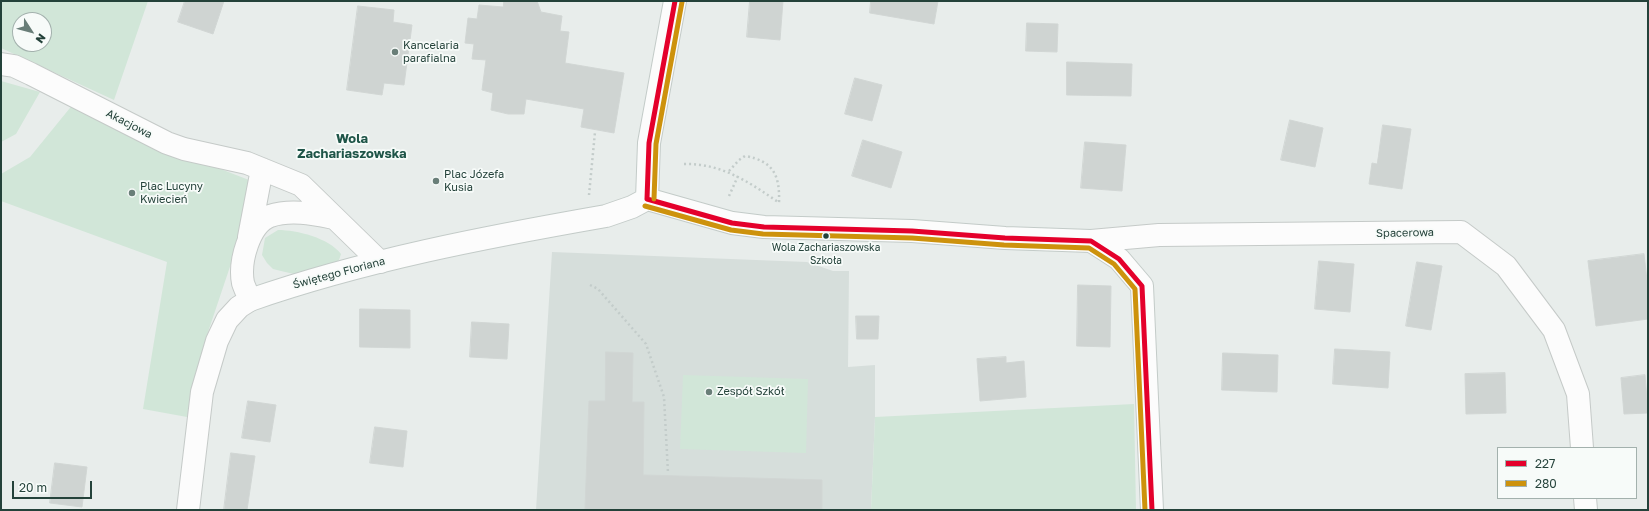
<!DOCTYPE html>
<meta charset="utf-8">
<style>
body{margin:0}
#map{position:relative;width:1649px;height:511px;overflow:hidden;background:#e8edeb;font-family:"Golos Text",sans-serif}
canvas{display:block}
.frame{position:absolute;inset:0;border:2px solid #24423a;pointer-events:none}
.legend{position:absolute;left:1497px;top:447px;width:140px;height:52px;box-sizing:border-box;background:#f7fbf9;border:1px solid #a3b1ad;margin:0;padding:5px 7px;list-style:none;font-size:12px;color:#24423a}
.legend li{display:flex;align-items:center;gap:8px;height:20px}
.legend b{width:20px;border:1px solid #a3b1ad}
.north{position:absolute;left:12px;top:12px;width:40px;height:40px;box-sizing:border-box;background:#f7fbf9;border:1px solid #a3b1ad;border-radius:50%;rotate:126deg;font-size:11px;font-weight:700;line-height:16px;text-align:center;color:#24423a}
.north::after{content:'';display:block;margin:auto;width:14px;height:18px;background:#697e78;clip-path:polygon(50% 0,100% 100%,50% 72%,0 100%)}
.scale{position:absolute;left:12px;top:481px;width:80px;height:18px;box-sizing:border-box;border:2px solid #24423a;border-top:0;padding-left:5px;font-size:12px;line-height:14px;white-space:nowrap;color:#24423a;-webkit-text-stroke:3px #f7fbf9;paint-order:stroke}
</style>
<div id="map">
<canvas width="1649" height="511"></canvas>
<div class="frame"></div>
<ul class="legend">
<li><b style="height:5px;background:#e4002b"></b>227</li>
<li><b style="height:5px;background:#cd920c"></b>280</li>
</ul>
<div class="north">N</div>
<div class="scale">20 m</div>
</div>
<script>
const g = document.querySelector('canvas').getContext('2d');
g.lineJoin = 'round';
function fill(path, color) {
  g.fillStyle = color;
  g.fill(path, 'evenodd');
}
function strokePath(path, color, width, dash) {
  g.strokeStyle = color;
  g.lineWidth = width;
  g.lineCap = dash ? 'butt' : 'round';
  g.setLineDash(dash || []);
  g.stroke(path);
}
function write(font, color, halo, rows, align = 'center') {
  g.font = font + ' "Golos Text",sans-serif';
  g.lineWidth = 3.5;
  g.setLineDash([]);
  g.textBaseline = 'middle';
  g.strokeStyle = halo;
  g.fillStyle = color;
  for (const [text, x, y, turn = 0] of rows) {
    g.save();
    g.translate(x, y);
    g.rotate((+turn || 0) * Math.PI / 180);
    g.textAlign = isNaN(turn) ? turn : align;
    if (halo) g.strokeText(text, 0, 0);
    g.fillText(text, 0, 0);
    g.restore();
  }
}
fill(new Path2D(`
 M 552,252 L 807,262 L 833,271 L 849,271 L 848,367 L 875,365 L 875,417 L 871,510 L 536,510 Z`), '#d6dedb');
fill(new Path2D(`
 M 1,1 L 148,1 L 114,100 L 1,48 ZM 20,20 L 44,20 L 44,44 L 20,44 Z
 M 1,81 L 40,92 L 16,134 L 1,142 Z
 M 74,103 L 187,156 L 249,180 L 241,234 L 207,335 L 187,417 L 143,409 L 167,262 L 1,201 L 1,174 L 30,157 Z
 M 278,230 C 297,230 329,238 341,254 L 339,260 L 335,263 L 314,270 L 294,274 L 281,271 L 273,269 L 267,263 L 262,255 L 265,238 Z
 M 683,375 L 808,379 L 806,453 L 680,449 Z
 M 1134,404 L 1136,510 L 871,510 L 875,417 Z`), '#d1e6d8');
const building = new Path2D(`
 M 185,1 L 224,1 L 213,34 L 178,22 Z
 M 504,1 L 537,1 L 541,12 L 562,16 L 560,31 L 569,32 L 565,63 L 624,73 L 614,133 L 581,127 L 584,109 L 526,99 L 524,114 L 508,114 L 491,110 L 493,93 L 482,90 L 486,60 L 472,59 L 474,44 L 465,43 L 468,18 L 477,19 L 479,5 L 503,7 Z
 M 750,1 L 783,1 L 780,40 L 747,37 Z
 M 871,1 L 938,1 L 934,24 L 870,13 Z
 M 358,6 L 394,10 L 393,22 L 412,25 L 404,85 L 384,83 L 382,95 L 347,90 Z
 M 1027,23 L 1058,24 L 1057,52 L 1026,51 Z
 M 1067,62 L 1132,64 L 1131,96 L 1067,95 Z
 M 855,78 L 882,85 L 872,121 L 845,114 Z
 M 1290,120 L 1323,128 L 1315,167 L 1281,160 Z
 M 1383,125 L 1411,129 L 1402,189 L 1369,184 L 1372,163 L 1377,164 Z
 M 863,140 L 902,152 L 891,188 L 852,176 Z
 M 1085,142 L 1126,145 L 1122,191 L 1081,188 Z
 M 1644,254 L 1648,289 L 1648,319 L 1596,326 L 1588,261 Z
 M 1319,261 L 1354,264 L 1350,312 L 1315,309 Z
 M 1417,262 L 1442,266 L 1431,330 L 1406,326 Z
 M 1078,285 L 1111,286 L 1110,347 L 1077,346 Z
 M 360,309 L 410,310 L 410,348 L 360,347 Z
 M 856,316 L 879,316 L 878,339 L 857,339 Z
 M 472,322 L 509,324 L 507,359 L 470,357 Z
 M 1335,349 L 1390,352 L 1388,388 L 1333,384 Z
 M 606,352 L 633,353 L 632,402 L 644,402 L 643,475 L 822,480 L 822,510 L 585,510 L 589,401 L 605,401 Z
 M 1223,353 L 1278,355 L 1277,392 L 1222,390 Z
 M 1006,357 L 1006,363 L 1024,361 L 1026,397 L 980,401 L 977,359 Z
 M 1505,373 L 1506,413 L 1466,414 L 1465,374 Z
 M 1645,375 L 1648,413 L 1624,414 L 1621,378 Z
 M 248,401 L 276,405 L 270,442 L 242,438 Z
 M 375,427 L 407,431 L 403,467 L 370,463 Z
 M 231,453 L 255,456 L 247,510 L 224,510 Z
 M 55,463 L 87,467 L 82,507 L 50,503 Z`);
fill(building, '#cfd4d2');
strokePath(building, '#d1d6d4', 1);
const street = new Path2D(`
 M 1,64 L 14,66 L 31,74 L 167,143 L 184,149 L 247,163 L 301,185 L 380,262
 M 249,237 L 262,169
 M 1091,241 L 1159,235 L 1461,232 L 1506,266 L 1554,330 L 1578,394 L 1582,448
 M 1585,498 L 1586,510
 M 188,510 L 202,392 L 217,341 L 227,320 L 239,307 L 250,300 C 248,295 245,289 243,283 C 239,262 249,224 270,216 C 291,209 314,214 334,218`);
const secondary = new Path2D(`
 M 647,199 L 732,223 L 764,227 L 912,231 L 1005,238 L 1091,241 L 1119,259 L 1142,286 L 1152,510
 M 647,199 L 649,143 L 675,1
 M 250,300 C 365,260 486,237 606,216 L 632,207 L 647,199`);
strokePath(street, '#c5cac8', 24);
strokePath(secondary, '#c3cbc8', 24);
strokePath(new Path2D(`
 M 413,56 L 446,60
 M 684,164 C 721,163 749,182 778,202
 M 729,171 L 739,160 L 745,156 C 774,161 780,176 779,203
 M 589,195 L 595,132
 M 729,196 L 738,176
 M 590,285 L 598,289 L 646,344 L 664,397 L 668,473`), '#c3ccca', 2.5, [2, 3]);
strokePath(street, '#fcfcfc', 22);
strokePath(secondary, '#fcfcfc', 22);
strokePath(new Path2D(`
 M 647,199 L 732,223 L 764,227 L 912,231 L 1005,238 L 1091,241 L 1119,259 L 1142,286 L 1152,510
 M 647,199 L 649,143 L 675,1`), '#e4002b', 5);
strokePath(new Path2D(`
 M 654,199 L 656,144 L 682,2
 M 645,206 L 731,230 L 763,234 L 912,238 L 1004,245 L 1089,248 L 1114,264 L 1135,289 L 1145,510`), '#cd920c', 5);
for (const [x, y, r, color] of [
 [395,52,4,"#697e78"],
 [436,181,4,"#697e78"],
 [132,193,4,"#697e78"],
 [826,236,3.5,"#24423a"],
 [709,392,4,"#697e78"]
]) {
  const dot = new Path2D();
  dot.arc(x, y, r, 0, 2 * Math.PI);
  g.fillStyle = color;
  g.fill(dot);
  strokePath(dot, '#f7fbf9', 1.5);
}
write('10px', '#24423a', '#f7fbf9', [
 ["Wola Zachariaszowska",826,248],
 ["Szkoła",826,261]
]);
write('11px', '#24423a', '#f7fbf9', [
 ["Kancelaria",403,46],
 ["parafialna",403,59],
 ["Plac Józefa",444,175],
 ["Kusia",444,188],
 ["Plac Lucyny",140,187],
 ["Kwiecień",140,200],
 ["Zespół Szkół",717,392]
], 'left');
write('11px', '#24423a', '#f7fbf9', [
 ["Akacjowa",129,124,27],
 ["Spacerowa",1405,233,-1],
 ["Świętego Floriana",339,273,-15]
]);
write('bold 13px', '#1f5548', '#f7fbf9', [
 ["Wola",352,139],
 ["Zachariaszowska",352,154]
]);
</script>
